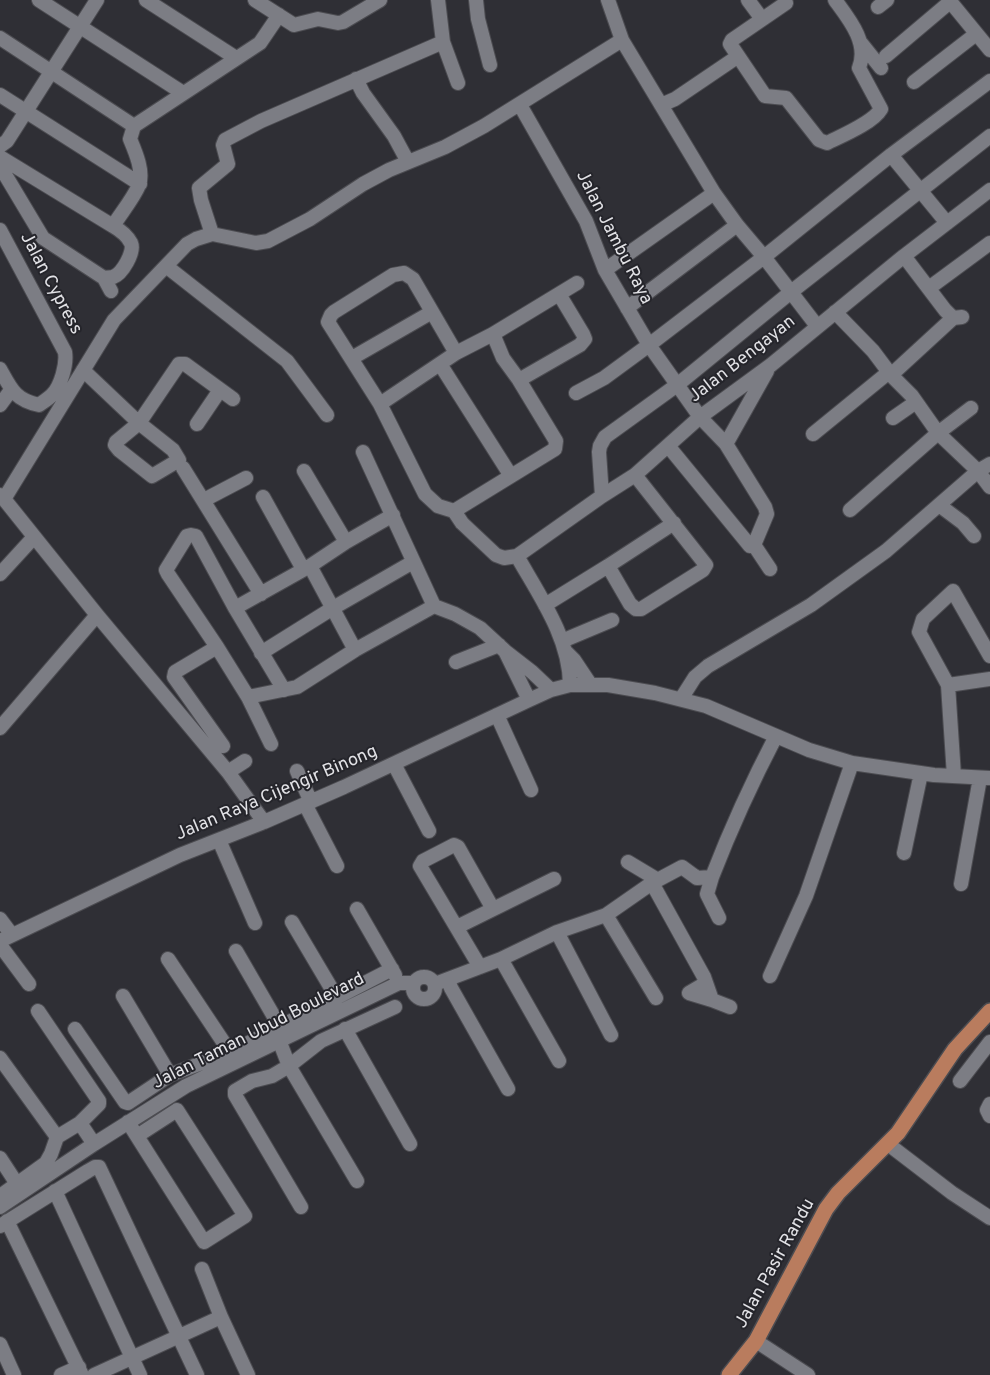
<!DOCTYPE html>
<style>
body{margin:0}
canvas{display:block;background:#2f2f35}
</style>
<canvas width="990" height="1375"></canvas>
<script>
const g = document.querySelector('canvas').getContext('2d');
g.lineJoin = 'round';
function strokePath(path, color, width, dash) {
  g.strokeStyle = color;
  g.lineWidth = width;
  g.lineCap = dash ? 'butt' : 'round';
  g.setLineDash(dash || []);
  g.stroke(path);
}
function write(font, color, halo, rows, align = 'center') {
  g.font = font + ' Overpass,sans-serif';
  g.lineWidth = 4;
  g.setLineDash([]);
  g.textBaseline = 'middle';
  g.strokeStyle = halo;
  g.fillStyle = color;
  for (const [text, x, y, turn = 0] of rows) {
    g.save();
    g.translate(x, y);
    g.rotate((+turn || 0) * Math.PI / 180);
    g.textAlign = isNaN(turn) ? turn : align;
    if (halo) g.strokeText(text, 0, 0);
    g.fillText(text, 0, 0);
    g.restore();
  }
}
const minor = new Path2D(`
 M 39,0 L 183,93
 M 146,0 L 236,58
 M 255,0 L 294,25 L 318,19 L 338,23 L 343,22 L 380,0
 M 438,0 L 443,42 L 458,83
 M 476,0 L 478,19 L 490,65
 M 608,0 L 622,40 L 714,193 L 737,225 L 764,257 L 817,326
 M 748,0 L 762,19
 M 949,0 L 990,50
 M 786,3 L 732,40 L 730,44 L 765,96 L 786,98 L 819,140 L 827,143 C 841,136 873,123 881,109 L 859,68 C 869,43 849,19 835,0
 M 878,7 L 887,0
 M 0,38 L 134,126
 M 861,43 L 881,68
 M 886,56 L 950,2
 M 356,79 L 363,93 L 394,136 L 408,162
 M 914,82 L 976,34
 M 0,95 L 140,184
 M 520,105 L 586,221 L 605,270 L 649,345 L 700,417 L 726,444 L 765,507 L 767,514 L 754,545 L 750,546 L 669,447
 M 661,105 L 675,99 L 737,57
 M 134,126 L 260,43 L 279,15
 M 0,146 L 7,141 L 97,0
 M 891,155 L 947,223
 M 0,157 L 113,226
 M 0,166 L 43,238 L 104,278 L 111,291
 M 0,230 L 65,352 C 67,364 61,386 52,395 C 48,399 43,402 39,405 C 15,400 11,389 0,369
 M 212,234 L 201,200 L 199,188 L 228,164 L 223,145 L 225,140 L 261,121 L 443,42
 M 904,256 L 945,310 L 953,318 L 962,317
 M 166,266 L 287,361 L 327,415
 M 605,270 L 714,193
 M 104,278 C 107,277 110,278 113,277 C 122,274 135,252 131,243 C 127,235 120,230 113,226 C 121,213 133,199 139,185 C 144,171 135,151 130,139 L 134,126
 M 929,288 L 990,243
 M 627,308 L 737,225
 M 835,312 L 873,351 L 891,375 L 912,396 L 938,433 L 978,471 L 990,487
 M 493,334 L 503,358 L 519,380 L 580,345 L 585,339 L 583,334 L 559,294
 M 456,353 L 413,279 L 404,273 L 393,275 L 334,312 L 331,315 L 328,322 L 380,404 L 425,494 L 438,506 L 454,511 L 462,523 L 496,555 L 504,558 L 517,556 L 602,496 L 635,475 L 700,417 L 771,365 L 904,256 L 990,190
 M 352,358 L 432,312
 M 440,364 L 511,476
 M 83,370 L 139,423 L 173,450 L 179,460 L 152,476 L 119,450 L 115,445 L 116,442 L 139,423 L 179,364 L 185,364 L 233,399
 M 891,375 L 953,318
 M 576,393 L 604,378 L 649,345 L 764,257 L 891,155 L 990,81
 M 380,404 L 456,353 L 493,334 L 577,283
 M 0,405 L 11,390
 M 893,418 L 916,402
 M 197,424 L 220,390
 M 813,434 L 889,372
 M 726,444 L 767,371
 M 363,452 L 434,606
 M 183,468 L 261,594
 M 304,471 L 346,542
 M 0,495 L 4,499 L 97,615 L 228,772 L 264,822
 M 602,496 L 599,452 L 600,446 L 605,437 L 677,385 L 791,292 L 990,136
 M 263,497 L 303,569
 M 4,499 L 114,320 L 187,244 L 196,239 L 212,234 L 256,243 L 268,241 L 310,219 L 363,184 L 389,170 L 445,147 L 484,126 L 622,40
 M 204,500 L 246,478
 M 939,505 L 963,523 L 974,536
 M 850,510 L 938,433 L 971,408
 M 454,511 L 555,449 L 556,441 L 519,380
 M 754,545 L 770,569
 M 517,556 C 539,595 570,638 570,685
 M 310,566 L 355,650
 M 608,566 L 630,604 L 636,609 L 641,609 L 703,570 L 706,565 L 635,475
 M 0,574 L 34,537
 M 545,605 L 608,566 L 674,523
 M 235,608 L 310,566 L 346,542 L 393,515
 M 562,641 L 612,620
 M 217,647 L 175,672 L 174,677 L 223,746
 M 566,652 L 574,660 L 590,684
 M 261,653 L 333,608 L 413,562
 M 506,653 L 529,700
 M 456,662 L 499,645
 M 948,685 L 990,679
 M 248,697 L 297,687 L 355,650 L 434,606 L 455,614 L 480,628 L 505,651 L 532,672 L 551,690
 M 681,699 L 695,677 L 708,666 L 811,605 L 886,551 L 978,471 L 990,464
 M 497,715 L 531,790
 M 0,728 L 97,615
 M 271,744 L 248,697 L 217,647 L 168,574 L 166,570 L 187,536 L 191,535 L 196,536 L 235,608 L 284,690
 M 394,764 L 429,831
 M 297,771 L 311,802
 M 228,772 L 245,761
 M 954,776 L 948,685 L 919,632 L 923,619 L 953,591 L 990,656
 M 305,804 L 337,866
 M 219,840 L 255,923
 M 904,853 L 921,773
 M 628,862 L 658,880
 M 712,877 L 707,894 L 719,918
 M 652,883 L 704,977 L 712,1000 L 689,993 L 706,983
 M 961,884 L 980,778
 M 357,909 L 395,975
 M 606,915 L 656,998
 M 0,919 L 12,935
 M 292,922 L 337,998
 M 457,927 L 554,879
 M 557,932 L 611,1035
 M 0,941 L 180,855 L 264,822 L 344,787 L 529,700 L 551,690 L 570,685 L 608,685 L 655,693 L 706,706 L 809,750 L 852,763 L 934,775 L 990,778
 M 0,945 L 29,984
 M 236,951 L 280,1027
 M 168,959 L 234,1058
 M 501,959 L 559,1061
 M 480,967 L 420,866 L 423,861 L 454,845 L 458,847 L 493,909
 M 770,976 L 806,896 L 852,763
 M413 988a11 11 0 1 1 22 0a11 11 0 1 1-22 0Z
 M 448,980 L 451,988 L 508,1089
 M 435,984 L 501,959 L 557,932 L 606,915 L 652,883 L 682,867 L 697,878 L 712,877 C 731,828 752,782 776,736
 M 123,996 L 170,1075
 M 712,1000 L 730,1007
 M 75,1029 L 125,1102 L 128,1103 L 170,1075 L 231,1052 L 392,969
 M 345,1029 L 410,1144
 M 279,1040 L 289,1066 L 357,1181
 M 0,1058 L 57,1137
 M 960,1081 L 990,1042
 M 990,1104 L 987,1110 L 990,1116
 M 128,1122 L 204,1242 L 245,1216 L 177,1110 L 137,1136
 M 80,1123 L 94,1144
 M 888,1144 L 952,1193 L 990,1218
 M 0,1158 L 17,1184
 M 55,1191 L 140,1375
 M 0,1196 L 46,1163 L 51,1154 L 57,1137 L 80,1123 L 99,1104 L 99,1101 L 38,1011
 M 0,1207 L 94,1144 L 186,1086 L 399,983 L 414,983
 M 301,1207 L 235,1095 L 235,1091 L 252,1081 L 272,1076 L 289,1066 L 321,1041 L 395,1007
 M 7,1221 L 82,1375
 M 0,1226 L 88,1171 L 95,1167 L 99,1167 L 197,1375
 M 202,1269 L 221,1317 L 248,1375
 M 756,1341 L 808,1375
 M 0,1344 L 14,1375
 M 61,1375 L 79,1367
 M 94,1375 L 221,1317`);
const major = new Path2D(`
 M 729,1375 L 756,1341 L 826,1209 L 838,1193 L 898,1133 L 955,1049 L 990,1011`);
strokePath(minor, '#4c4c51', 16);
strokePath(major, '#4c4c51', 18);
strokePath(minor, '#7c7d84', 14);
strokePath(major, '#b97c5e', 15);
write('18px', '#e2e2e6', '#25252b', [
 ["Jalan Jambu Raya",613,238,63],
 ["Jalan Cypress",50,284,62],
 ["Jalan Bengayan",743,360,-38],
 ["Jalan Raya Cijengir Binong",277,794,-23],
 ["Jalan Taman Ubud Boulevard",259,1032,-27],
 ["Jalan Pasir Randu",776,1264,-61]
]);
</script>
